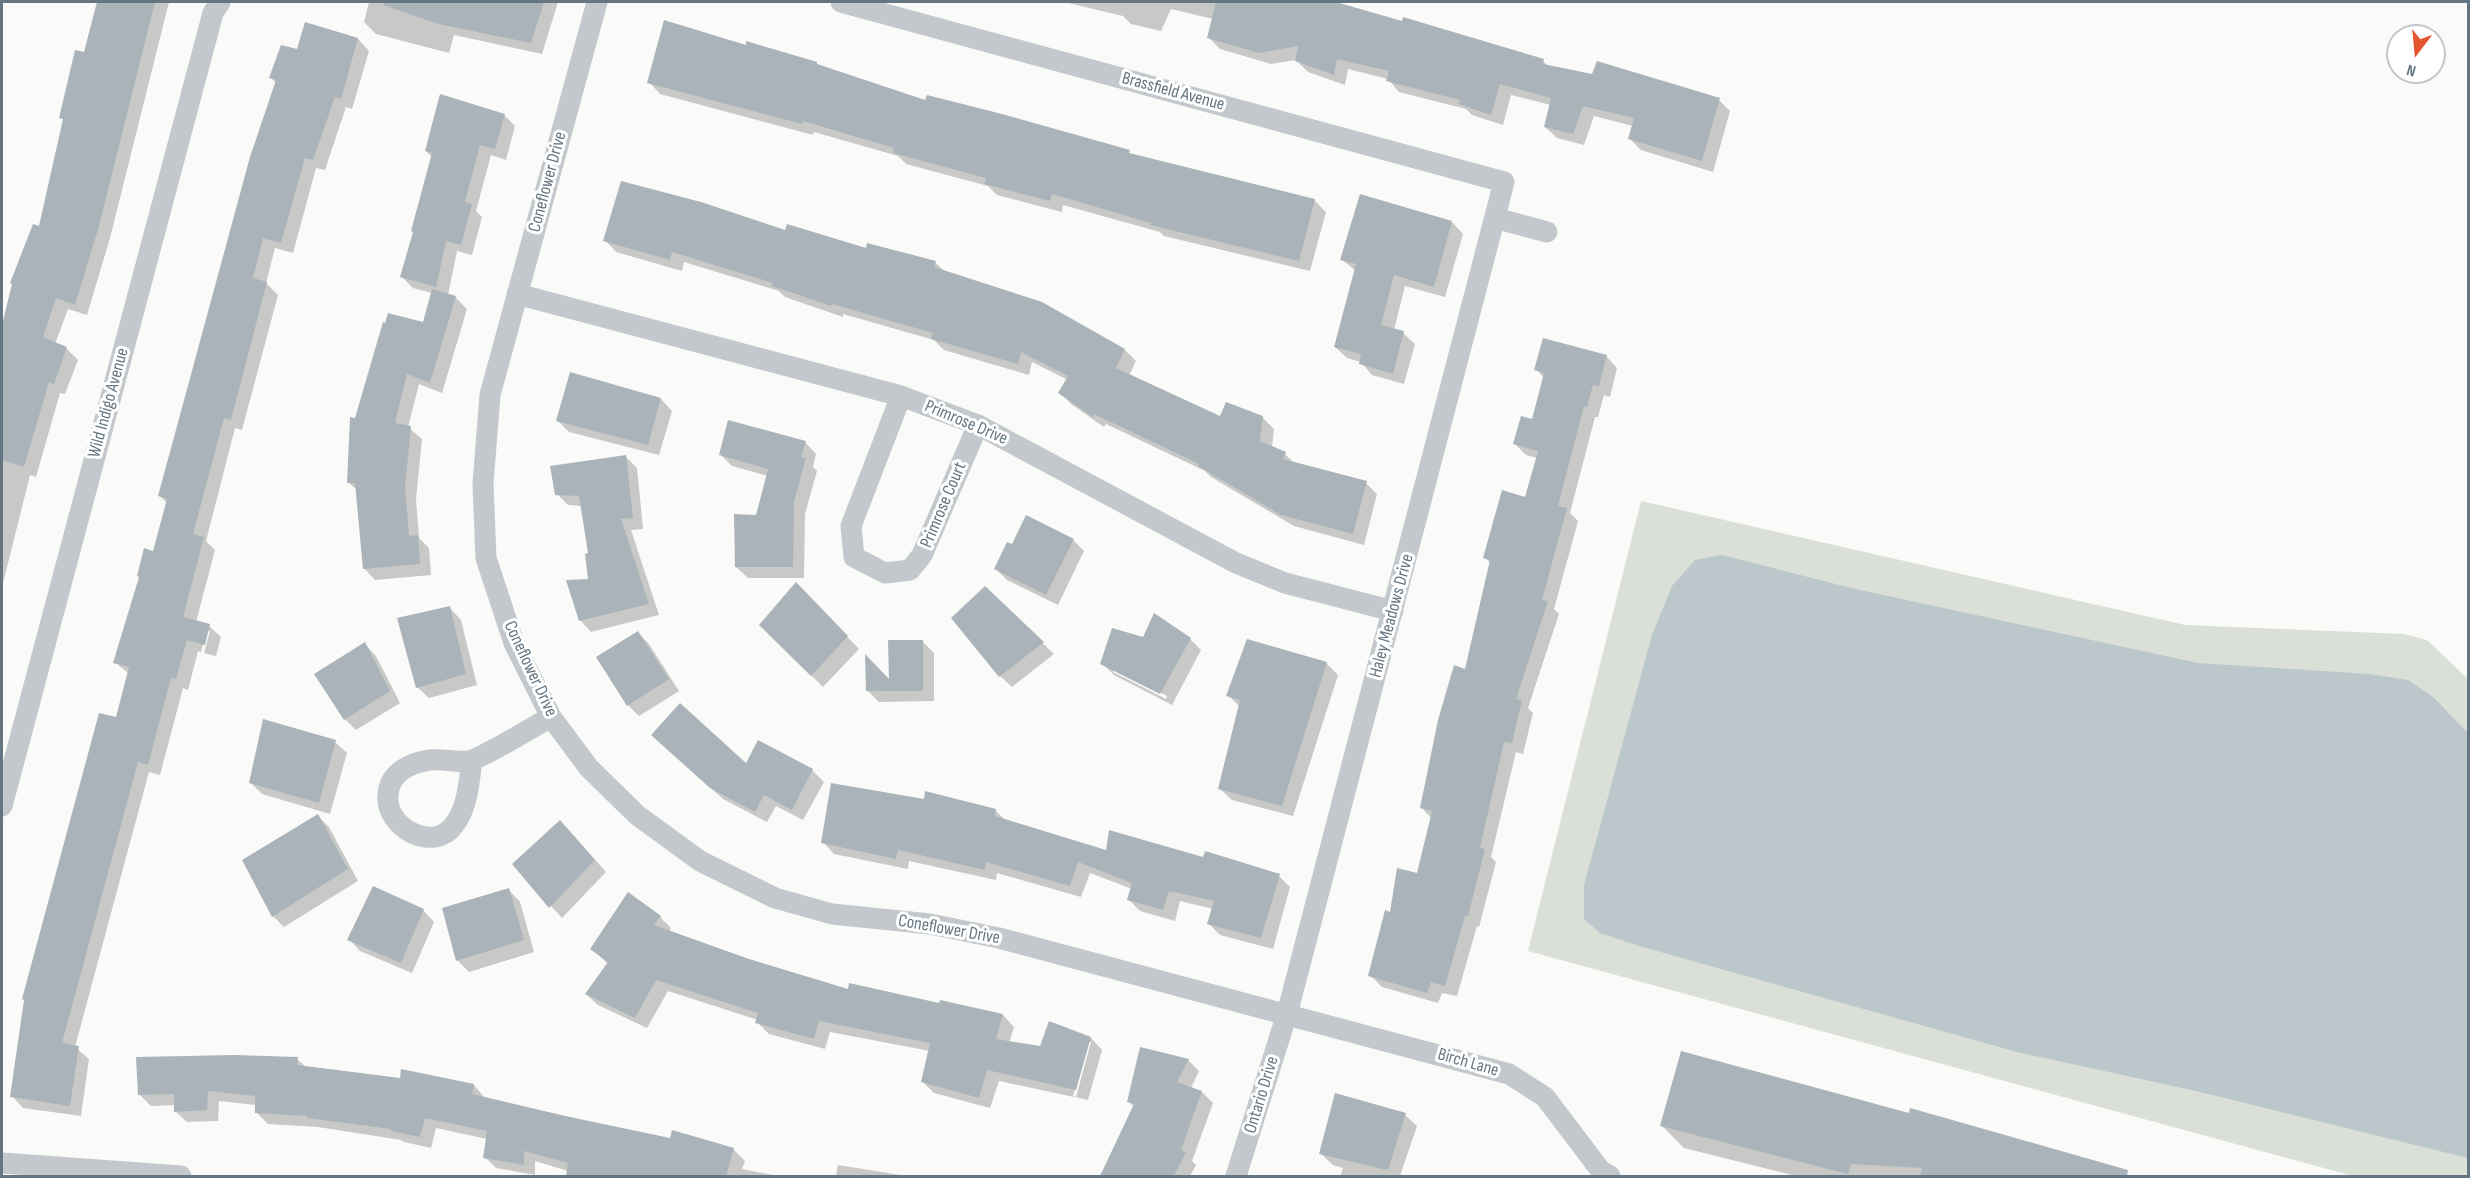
<!DOCTYPE html>
<style>
body{margin:0}
#map{position:relative;width:2470px;height:1178px;overflow:hidden;background:#fafaf8;font-family:"Sofia Sans Condensed",sans-serif}
canvas{display:block}
.frame{position:absolute;inset:0;border:3px solid #657683;pointer-events:none}
.north{position:absolute;left:2386px;top:24px;width:60px;height:60px;box-sizing:border-box;background:#fff;border:2px solid #c1c8cd;border-radius:50%;rotate:196deg;font-size:16px;font-weight:700;line-height:24px;text-align:center;color:#657683}
.north::after{content:'';display:block;margin:auto;width:21px;height:27px;background:#e4572e;clip-path:polygon(50% 0,100% 100%,50% 72%,0 100%)}
</style>
<div id="map">
<canvas width="2470" height="1178"></canvas>
<div class="frame"></div>
<div class="north">N</div>
</div>
<script>
const g = document.querySelector('canvas').getContext('2d');
g.lineJoin = 'round';
function fill(path, color) {
  g.fillStyle = color;
  g.fill(path, 'evenodd');
}
function strokePath(path, color, width, dash) {
  g.strokeStyle = color;
  g.lineWidth = width;
  g.lineCap = dash ? 'butt' : 'round';
  g.setLineDash(dash || []);
  g.stroke(path);
}
function write(font, color, halo, rows, align = 'center') {
  g.font = font + ' "Sofia Sans Condensed",sans-serif';
  g.lineWidth = 6;
  g.setLineDash([]);
  g.textBaseline = 'middle';
  g.strokeStyle = halo;
  g.fillStyle = color;
  for (const [text, x, y, turn = 0] of rows) {
    g.save();
    g.translate(x, y);
    g.rotate((+turn || 0) * Math.PI / 180);
    g.textAlign = isNaN(turn) ? turn : align;
    if (halo) g.strokeText(text, 0, 0);
    g.fillText(text, 0, 0);
    g.restore();
  }
}
fill(new Path2D(`
 M 1641,501 L 2185,625 L 2403,634 L 2427,640 L 2468,679 L 2468,1176 L 2353,1176 L 1528,951 Z`), '#dadfd7');
fill(new Path2D(`
 M 1722,555 L 1851,588 L 2198,663 L 2369,674 L 2408,680 L 2433,697 L 2468,733 L 2468,1158 L 2196,1091 L 2017,1052 L 1639,946 L 1600,933 L 1584,919 L 1584,885 L 1652,635 L 1672,586 L 1695,560 Z`), '#bbc7cb');
fill(new Path2D(`
 M 99,2 L 169,2 L 110,238 L 87,315 L 68,309 L 55,344 L 66,348 L 78,360 L 65,394 L 60,393 L 36,477 L 30,475 L 2,587 L 2,331 L 14,285 L 40,228 L 65,121 L 61,117 L 85,54 Z
 M 369,2 L 558,2 L 542,54 L 454,35 L 449,53 L 376,34 L 364,22 Z
 M 1064,2 L 1331,2 L 1543,61 L 1549,67 L 1719,100 L 1730,111 L 1713,172 L 1641,150 L 1630,139 L 1633,126 L 1594,116 L 1584,145 L 1557,138 L 1545,127 L 1551,105 L 1511,95 L 1503,125 L 1472,115 L 1466,109 L 1399,92 L 1388,79 L 1348,69 L 1345,85 L 1308,72 L 1296,60 L 1271,64 L 1220,49 L 1209,38 L 1213,19 L 1171,9 L 1161,31 L 1131,24 L 1123,16 Z
 M 358,39 L 369,51 L 352,109 L 346,107 L 325,170 L 316,168 L 293,253 L 275,248 L 266,283 L 278,295 L 242,430 L 235,428 L 206,541 L 215,550 L 196,622 L 209,626 L 221,637 L 216,656 L 204,653 L 210,631 L 207,631 L 201,652 L 198,651 L 188,690 L 183,688 L 160,775 L 149,772 L 75,1047 L 89,1059 L 81,1116 L 23,1108 L 12,1096 L 129,674 L 115,662 L 154,553 L 167,503 L 160,496 L 276,83 L 270,77 L 298,51 Z
 M 820,67 L 926,102 L 1314,200 L 1326,212 L 1310,271 L 1164,236 L 1160,232 L 1063,205 L 1062,212 L 997,195 L 988,186 L 906,164 L 898,156 L 814,132 L 813,135 L 660,94 L 649,82 Z
 M 504,115 L 515,126 L 506,160 L 491,155 L 476,211 L 482,217 L 472,255 L 457,251 L 448,295 L 455,297 L 467,309 L 442,393 L 419,384 L 408,427 L 422,439 L 416,499 L 419,538 L 429,548 L 431,575 L 375,580 L 364,568 L 358,491 L 349,483 L 356,419 L 424,324 L 432,293 L 413,288 L 401,276 L 415,233 L 432,157 L 426,151 Z
 M 1452,222 L 1463,234 L 1445,297 L 1405,286 L 1394,330 L 1403,333 L 1415,344 L 1404,384 L 1372,375 L 1361,362 L 1347,358 L 1335,347 L 1356,271 L 1341,259 Z
 M 786,232 L 867,250 L 935,262 L 945,272 L 1041,303 L 1125,350 L 1136,361 L 1129,376 L 1221,418 L 1262,417 L 1274,429 L 1272,447 L 1285,454 L 1295,464 L 1366,483 L 1377,494 L 1364,545 L 1294,526 L 1211,477 L 1205,471 L 1106,424 L 1104,427 L 1071,404 L 1060,392 L 1068,380 L 1032,362 L 1029,375 L 944,350 L 934,340 L 843,314 L 843,317 L 785,297 L 779,291 L 684,262 L 682,271 L 616,252 L 605,240 Z
 M 1606,356 L 1617,368 L 1610,397 L 1604,395 L 1598,417 L 1595,417 L 1570,513 L 1578,521 L 1554,609 L 1559,614 L 1528,708 L 1533,713 L 1523,754 L 1516,752 L 1491,857 L 1496,862 L 1479,927 L 1477,926 L 1457,996 L 1442,993 L 1438,1003 L 1382,987 L 1370,975 L 1391,914 L 1418,874 L 1431,818 L 1421,807 L 1466,671 L 1491,564 L 1485,558 L 1526,499 L 1537,458 L 1526,455 L 1515,444 L 1533,421 L 1544,378 L 1536,369 Z
 M 571,374 L 661,399 L 672,411 L 659,455 L 569,432 L 558,421 Z
 M 805,442 L 816,454 L 813,467 L 817,471 L 805,514 L 804,578 L 748,578 L 736,567 L 757,517 L 768,476 L 732,466 L 721,455 Z
 M 626,457 L 637,468 L 643,529 L 631,530 L 659,615 L 591,632 L 580,620 L 589,581 L 589,554 L 582,506 L 568,505 L 557,494 Z
 M 1073,540 L 1084,551 L 1058,605 L 1007,580 L 996,569 L 1012,546 Z
 M 796,584 L 859,649 L 823,687 L 761,625 Z
 M 985,588 L 1054,654 L 1012,687 L 1000,676 Z
 M 450,608 L 461,620 L 477,685 L 429,698 L 417,687 Z
 M 638,633 L 649,644 L 679,691 L 639,716 L 628,705 Z
 M 1144,639 L 1190,639 L 1201,650 L 1172,705 L 1114,675 L 1102,663 ZM 1113,669 L 1167,696 L 1166,699 L 1113,672 Z
 M 922,641 L 934,653 L 934,701 L 879,702 L 867,690 L 891,682 Z
 M 1248,641 L 1327,664 L 1338,675 L 1293,816 L 1232,800 L 1220,789 L 1240,707 L 1228,695 Z
 M 365,644 L 376,656 L 400,703 L 356,730 L 345,719 Z
 M 335,742 L 347,753 L 330,814 L 262,794 L 251,783 Z
 M 664,746 L 747,765 L 812,770 L 824,782 L 803,820 L 776,806 L 767,822 L 723,799 Z
 M 996,811 L 1005,820 L 1108,852 L 1204,859 L 1279,876 L 1290,887 L 1273,949 L 1220,935 L 1209,924 L 1213,909 L 1180,901 L 1175,921 L 1140,911 L 1129,900 L 1132,889 L 1090,873 L 1081,897 L 997,873 L 996,880 L 909,861 L 908,869 L 834,854 L 823,842 Z
 M 318,816 L 329,827 L 358,881 L 284,927 L 273,916 Z
 M 572,834 L 606,872 L 562,918 L 514,865 Z
 M 509,890 L 520,902 L 534,952 L 469,972 L 458,961 L 444,909 Z
 M 423,910 L 434,922 L 412,973 L 360,951 L 349,939 Z
 M 660,917 L 671,928 L 669,932 L 748,961 L 849,991 L 1003,1015 L 1014,1027 L 1009,1043 L 1041,1048 L 1091,1038 L 1102,1050 L 1088,1100 L 999,1081 L 990,1108 L 934,1093 L 923,1082 L 930,1051 L 830,1032 L 825,1049 L 769,1034 L 757,1022 L 758,1020 L 668,991 L 647,1028 L 598,1005 L 586,994 L 608,964 L 592,949 ZM 1088,1042 L 1091,1042 L 1076,1097 L 1073,1096 Z
 M 297,1059 L 306,1067 L 401,1080 L 474,1085 L 485,1098 L 671,1140 L 733,1149 L 745,1161 L 742,1169 L 778,1176 L 570,1176 L 568,1171 L 535,1161 L 535,1175 L 496,1168 L 485,1157 L 487,1139 L 436,1128 L 431,1148 L 404,1142 L 401,1140 L 318,1127 L 268,1124 L 256,1112 L 256,1105 L 219,1101 L 218,1121 L 187,1122 L 175,1111 L 175,1105 L 151,1106 L 139,1094 Z
 M 1188,1060 L 1199,1071 L 1191,1088 L 1202,1092 L 1213,1103 L 1192,1161 L 1196,1165 L 1190,1176 L 1102,1176 L 1134,1107 L 1128,1101 Z
 M 1910,1114 L 2098,1163 L 2111,1176 L 1796,1176 L 1684,1148 L 1661,1125 Z
 M 1405,1115 L 1417,1126 L 1400,1176 L 1340,1176 L 1343,1168 L 1333,1165 L 1321,1154 Z
 M 838,1165 L 907,1176 L 836,1176 Z`), '#0003');
fill(new Path2D(`
 M 97,2 L 155,2 L 99,226 L 75,305 L 56,298 L 43,337 L 67,347 L 54,384 L 49,382 L 24,467 L 2,460 L 2,325 L 12,284 L 10,283 L 33,224 L 39,226 L 63,119 L 59,118 L 75,50 L 84,52 Z
 M 384,2 L 544,2 L 531,43 L 438,24 L 383,5 Z
 M 1216,2 L 1336,2 L 1402,21 L 1403,17 L 1544,59 L 1543,64 L 1592,74 L 1597,61 L 1720,98 L 1702,161 L 1628,139 L 1634,118 L 1583,106 L 1573,134 L 1544,127 L 1551,98 L 1500,84 L 1491,115 L 1459,104 L 1460,100 L 1386,81 L 1389,71 L 1337,59 L 1334,75 L 1295,61 L 1298,46 L 1259,53 L 1207,38 Z
 M 664,20 L 746,45 L 746,41 L 817,62 L 817,64 L 925,100 L 927,95 L 1002,114 L 1130,150 L 1129,153 L 1315,199 L 1299,261 L 1150,225 L 1151,223 L 1052,194 L 1050,201 L 984,184 L 986,178 L 893,153 L 894,148 L 803,121 L 802,124 L 647,83 Z
 M 305,22 L 358,38 L 341,99 L 335,97 L 313,160 L 305,158 L 281,243 L 263,238 L 253,278 L 267,282 L 231,420 L 224,418 L 193,534 L 204,537 L 183,617 L 210,624 L 205,645 L 187,640 L 176,679 L 171,678 L 148,765 L 138,762 L 62,1043 L 79,1046 L 70,1106 L 10,1097 L 24,1000 L 22,999 L 99,713 L 116,717 L 129,667 L 113,663 L 139,577 L 137,576 L 144,548 L 153,551 L 167,499 L 158,496 L 250,157 L 276,80 L 269,78 L 281,45 L 297,49 Z
 M 440,94 L 505,114 L 495,149 L 480,145 L 465,202 L 472,204 L 461,245 L 446,241 L 436,287 L 400,277 L 413,232 L 411,231 L 432,153 L 425,151 Z
 M 621,181 L 701,202 L 785,230 L 787,224 L 866,248 L 867,243 L 936,261 L 934,267 L 1042,302 L 1125,349 L 1116,368 L 1220,416 L 1226,402 L 1263,416 L 1260,441 L 1286,452 L 1283,459 L 1367,481 L 1353,534 L 1281,515 L 1198,466 L 1199,464 L 1094,414 L 1093,417 L 1058,393 L 1068,376 L 1021,352 L 1018,364 L 931,339 L 933,333 L 832,304 L 831,306 L 772,286 L 773,283 L 672,252 L 670,260 L 603,241 Z
 M 1360,194 L 1452,221 L 1434,287 L 1394,275 L 1381,325 L 1404,331 L 1393,374 L 1359,364 L 1361,354 L 1334,347 L 1356,264 L 1340,260 Z
 M 432,289 L 456,296 L 430,383 L 407,374 L 395,423 L 411,426 L 405,487 L 409,536 L 418,535 L 420,564 L 363,569 L 355,483 L 347,483 L 350,417 L 355,418 L 383,322 L 385,323 L 388,313 L 423,322 Z
 M 1543,338 L 1607,355 L 1599,386 L 1593,385 L 1587,407 L 1584,406 L 1558,506 L 1567,508 L 1542,600 L 1548,601 L 1516,699 L 1522,700 L 1512,743 L 1504,742 L 1480,848 L 1485,849 L 1468,916 L 1465,916 L 1445,986 L 1431,982 L 1427,993 L 1368,976 L 1385,910 L 1390,912 L 1397,868 L 1417,873 L 1432,811 L 1420,808 L 1438,720 L 1454,665 L 1465,669 L 1490,560 L 1483,558 L 1502,490 L 1525,497 L 1538,451 L 1513,444 L 1521,416 L 1532,419 L 1544,373 L 1534,370 Z
 M 570,372 L 661,398 L 648,445 L 556,421 Z
 M 728,420 L 806,441 L 801,457 L 806,458 L 794,502 L 793,567 L 735,567 L 734,514 L 756,515 L 768,469 L 719,455 Z
 M 626,455 L 633,518 L 621,519 L 649,604 L 579,621 L 566,580 L 588,579 L 585,554 L 588,553 L 579,496 L 555,495 L 550,466 Z
 M 1026,515 L 1074,539 L 1046,595 L 994,569 L 1007,542 L 1012,544 Z
 M 796,582 L 848,636 L 811,676 L 759,625 Z
 M 985,586 L 1044,642 L 999,677 L 951,618 Z
 M 450,606 L 466,674 L 416,688 L 397,618 Z
 M 1154,613 L 1191,638 L 1160,694 L 1100,664 L 1112,628 L 1143,637 Z
 M 638,631 L 669,679 L 627,706 L 596,657 Z
 M 1247,639 L 1327,662 L 1282,806 L 1218,789 L 1240,700 L 1226,696 Z
 M 888,640 L 923,640 L 923,691 L 866,691 L 865,654 L 889,679 Z
 M 365,642 L 390,691 L 344,720 L 314,674 Z
 M 680,703 L 746,763 L 758,740 L 813,769 L 792,810 L 764,795 L 755,812 L 710,788 L 651,735 Z
 M 263,719 L 336,740 L 319,803 L 249,783 Z
 M 831,783 L 924,799 L 925,791 L 996,809 L 995,816 L 1106,850 L 1109,830 L 1203,857 L 1205,851 L 1280,874 L 1261,938 L 1207,924 L 1214,901 L 1169,891 L 1163,910 L 1127,900 L 1132,883 L 1078,862 L 1070,886 L 986,862 L 985,870 L 898,850 L 896,859 L 821,843 Z
 M 318,814 L 348,869 L 272,917 L 242,860 Z
 M 560,820 L 595,860 L 549,908 L 512,864 Z
 M 373,886 L 424,909 L 401,963 L 347,940 Z
 M 509,888 L 524,940 L 456,961 L 442,908 Z
 M 628,892 L 661,916 L 654,925 L 749,959 L 848,989 L 849,983 L 939,1003 L 940,1000 L 1003,1014 L 996,1039 L 1040,1046 L 1049,1021 L 1091,1037 L 1076,1090 L 987,1070 L 979,1098 L 921,1082 L 930,1043 L 819,1021 L 814,1039 L 755,1023 L 758,1013 L 656,980 L 635,1018 L 585,994 L 608,962 L 590,949 Z
 M 1140,1047 L 1189,1059 L 1177,1082 L 1202,1091 L 1181,1150 L 1186,1152 L 1174,1176 L 1100,1176 L 1134,1104 L 1127,1102 Z
 M 1681,1051 L 1909,1113 L 1910,1108 L 2128,1170 L 2127,1176 L 1920,1176 L 1922,1168 L 1851,1164 L 1848,1174 L 1660,1126 Z
 M 235,1055 L 298,1057 L 297,1065 L 400,1078 L 401,1069 L 474,1084 L 472,1094 L 565,1116 L 670,1138 L 672,1130 L 734,1148 L 726,1176 L 566,1176 L 568,1163 L 524,1151 L 524,1165 L 483,1158 L 487,1131 L 425,1118 L 420,1137 L 391,1131 L 391,1129 L 307,1118 L 307,1116 L 255,1113 L 255,1096 L 208,1091 L 207,1110 L 174,1112 L 174,1094 L 138,1095 L 136,1057 Z
 M 1335,1093 L 1406,1113 L 1388,1170 L 1319,1154 Z`), '#aab3b9');
strokePath(new Path2D(`
 M 597,2 L 490,395 L 483,484 L 486,558 L 514,643 L 551,717 L 589,768 L 637,815 L 700,861 L 775,898 L 832,914 L 930,924 L 999,938 L 1509,1074 L 1545,1097 L 1601,1171 L 1610,1176
 M 841,2 L 1504,182 L 1287,1014 L 1236,1176
 M 1495,218 L 1547,232
 M 517,294 L 901,396 L 978,425 L 1236,563 L 1285,583 L 1393,611
 M 901,396 L 851,526 L 854,557 L 885,573 L 910,570 L 922,555 L 978,425
 M 472,760 C 469,782 468,807 454,825 C 433,854 384,827 388,794 C 390,772 410,763 430,760 C 444,758 462,765 475,759 C 501,747 526,731 551,717
 M 2,806 L 213,13 L 220,2
 M 2,1163 L 181,1176`), '#c3c8cc', 21);
write('18px', '#657683', '#fff', [
 ["Brassfield Avenue",1173,92,15],
 ["Coneflower Drive",548,182,-75],
 ["Wild Indigo Avenue",109,403,-75],
 ["Primrose Drive",966,423,23],
 ["Primrose Court",944,505,-67],
 ["Haley Meadows Drive",1392,616,-75],
 ["Coneflower Drive",530,669,65],
 ["Coneflower Drive",949,930,10],
 ["Birch Lane",1468,1063,16],
 ["Ontario Drive",1262,1095,-73]
]);
</script>
